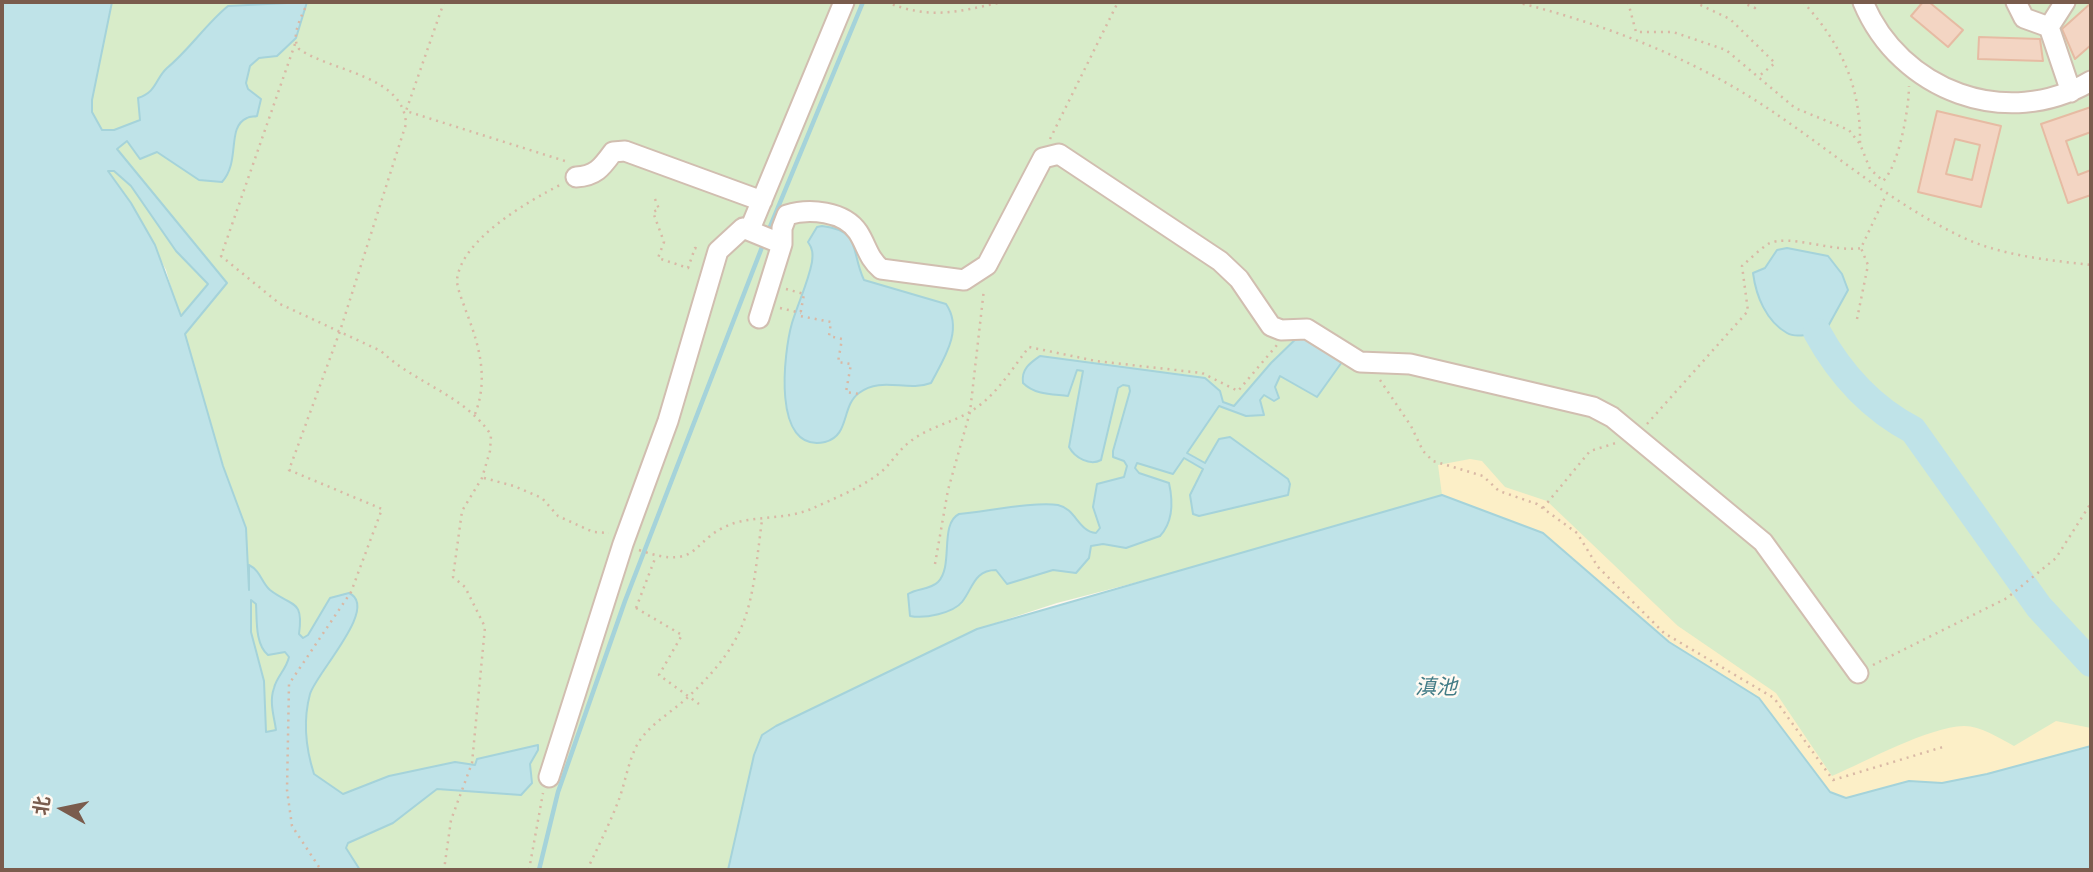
<!DOCTYPE html>
<meta charset="utf-8">
<style>
body{margin:0}
#map{position:relative;width:2093px;height:872px;overflow:hidden;background:#fdf6ec;font-family:"Work Sans","Noto Sans SC",sans-serif}
canvas{display:block}
.frame{position:absolute;inset:0;border:4px solid #7a5c4d;pointer-events:none}
.north{position:absolute;left:28px;top:774px;width:70px;height:70px;-webkit-text-stroke:5px #fffaf3;paint-order:stroke;rotate:279deg;font-size:19px;font-weight:700;line-height:28px;text-align:center;color:#7a5c4d}
.north::after{content:'';display:block;margin:auto;width:24px;height:32px;background:#7a5c4d;clip-path:polygon(50% 0,100% 100%,50% 72%,0 100%)}
</style>
<div id="map">
<canvas width="2093" height="872"></canvas>
<div class="frame"></div>
<div class="north">北</div>
</div>
<script>
const g = document.querySelector('canvas').getContext('2d');
g.lineJoin = 'round';
function fill(path, color) {
  g.fillStyle = color;
  g.fill(path, 'evenodd');
}
function strokePath(path, color, width, dash) {
  g.strokeStyle = color;
  g.lineWidth = width;
  g.lineCap = dash ? 'butt' : 'round';
  g.setLineDash(dash || []);
  g.stroke(path);
}
function write(font, color, halo, rows, align = 'center') {
  g.font = font + ' "Work Sans","Noto Sans SC",sans-serif';
  g.lineWidth = 5;
  g.setLineDash([]);
  g.textBaseline = 'middle';
  g.strokeStyle = halo;
  g.fillStyle = color;
  for (const [text, x, y, turn = 0] of rows) {
    g.save();
    g.translate(x, y);
    g.rotate((+turn || 0) * Math.PI / 180);
    g.textAlign = isNaN(turn) ? turn : align;
    if (halo) g.strokeText(text, 0, 0);
    g.fillText(text, 0, 0);
    g.restore();
  }
}
fill(new Path2D(`
 M 2,2 L 2091,2 L 2091,746 L 1846,798 L 1219,561 L 1057,603 L 977,629 L 754,755 L 728,870 L 309,870 L 266,732 L 264,681 L 251,632 L 246,528 L 223,466 L 166,270 L 131,203 L 2,28 Z`), '#d8ecc9');
fill(new Path2D(`
 M 1470,459 L 1482,461 L 1505,487 L 1547,501 L 1678,626 L 1776,693 L 1832,776 C 1867,761 1928,727 1964,726 C 1981,726 1999,738 2014,746 L 2056,721 L 2091,728 L 2091,746 L 1987,774 L 1942,783 L 1909,781 L 1846,798 L 1830,792 L 1759,698 L 1669,642 L 1543,533 L 1442,495 L 1438,465 Z`), '#fcefc7');
const water = new Path2D(`
 M 2,2 L 112,2 L 92,100 L 92,112 L 102,130 L 114,130 L 140,120 L 138,98 C 157,92 155,79 167,68 C 190,49 205,25 228,6 L 307,2 L 296,38 L 277,56 L 259,58 L 250,66 L 246,83 L 248,89 L 261,99 L 257,116 C 254,117 250,116 247,118 C 226,127 241,161 222,182 L 199,180 L 157,152 L 140,159 L 127,141 L 117,149 L 227,283 L 185,334 L 223,466 L 246,528 L 249,590 L 249,565 C 261,571 261,582 270,590 C 292,607 304,599 299,634 L 303,638 L 308,635 L 330,598 L 349,593 C 380,607 316,673 310,694 C 303,720 306,749 314,774 L 343,794 L 389,776 L 455,762 L 475,765 L 477,759 L 538,745 L 538,750 L 530,764 L 532,783 L 521,795 L 437,789 L 393,823 L 348,843 L 346,848 L 360,870 L 2,870 ZM 108,171 L 114,171 L 131,186 L 176,251 L 208,284 L 181,316 L 155,245 L 131,203 ZM 251,600 L 256,604 C 257,620 255,644 268,655 L 285,652 L 289,657 C 286,670 277,676 274,688 C 269,702 274,716 276,730 L 266,732 L 264,681 L 251,632 Z
 M 822,226 C 862,231 850,250 864,280 L 946,304 C 964,330 943,360 931,383 C 907,392 881,376 859,393 C 841,406 850,436 825,442 C 771,454 784,351 792,323 C 798,303 808,283 812,262 C 813,254 813,249 808,242 L 817,227 Z
 M 1787,248 L 1828,256 L 1842,274 L 1848,290 L 1826,330 C 1815,333 1797,339 1787,333 C 1766,321 1756,296 1753,273 L 1765,268 L 1777,250 Z
 M 1303,332 L 1347,355 L 1317,397 L 1280,376 L 1275,387 L 1279,398 L 1274,401 L 1264,395 L 1260,400 L 1264,415 L 1246,416 L 1219,406 L 1187,453 L 1205,463 L 1219,439 L 1230,437 L 1288,479 L 1290,484 L 1288,495 L 1199,516 L 1193,514 L 1190,495 L 1203,469 L 1184,458 L 1173,474 L 1137,463 L 1135,468 L 1139,473 L 1169,483 C 1173,501 1173,522 1160,536 L 1126,548 L 1103,544 L 1091,546 L 1089,558 L 1076,573 L 1053,570 L 1007,584 L 996,570 C 974,570 973,588 962,602 C 953,613 925,619 910,616 L 908,594 C 917,588 930,590 938,582 C 954,566 939,524 959,514 C 983,512 1036,501 1058,505 C 1076,509 1078,531 1096,533 L 1100,528 L 1093,507 L 1097,484 L 1124,477 L 1127,466 L 1124,461 L 1113,457 L 1113,451 L 1130,391 L 1129,386 L 1123,385 L 1118,388 L 1101,460 C 1090,466 1075,458 1069,447 L 1083,371 L 1077,370 L 1068,396 C 1052,394 1035,395 1023,383 C 1021,369 1030,363 1040,356 L 1205,378 L 1220,391 L 1223,402 L 1234,406 L 1271,363 Z
 M 1442,495 L 1543,533 L 1669,642 L 1759,698 L 1830,792 L 1846,798 L 1909,781 L 1942,783 L 1987,774 L 2091,746 L 2091,870 L 728,870 L 754,755 L 762,735 L 776,726 L 977,629 Z`);
fill(water, '#bfe3e8');
strokePath(water, '#a5d3da', 2);
strokePath(new Path2D(`
 M 767,234 L 863,2
 M 539,870 L 558,792 L 625,601 L 764,242`), '#a5d3da', 4.5);
strokePath(new Path2D(`
 M 1817,332 C 1840,374 1871,408 1913,430 L 2039,607 L 2091,663`), '#bfe3e8', 28);
const building = new Path2D(`
 M 1923,2 L 1929,2 L 1963,30 L 1948,47 L 1911,16 Z
 M 2091,3 L 2091,45 L 2075,59 L 2062,29 Z
 M 1979,37 L 2040,39 L 2043,61 L 1978,59 Z
 M 2091,107 L 2091,132 L 2066,141 L 2078,175 L 2091,170 L 2091,195 L 2068,203 L 2041,124 Z
 M 1937,111 L 2001,126 L 1981,207 L 1918,192 ZM 1955,139 L 1980,145 L 1972,180 L 1946,174 Z`);
fill(building, '#f3d5c3');
strokePath(building, '#e6bba3', 2);
const minor = new Path2D(`
 M 1863,2 C 1900,91 2007,131 2091,81
 M 2016,2 L 2024,18 L 2049,27 L 2071,92
 M 2049,27 L 2065,2
 M 576,177 C 596,176 602,167 613,152 L 625,151 L 762,201
 M 750,229 L 844,2
 M 759,318 L 782,244 L 782,228 L 787,215 C 809,208 844,211 858,232 C 867,246 868,258 881,269 L 964,280 L 987,265 L 1043,158 L 1059,154 L 1220,261 L 1239,279 L 1271,326 L 1281,330 L 1307,329 L 1360,362 L 1410,364 L 1593,407 L 1612,417 L 1763,542 L 1858,673
 M 549,777 L 623,544 L 668,421 L 718,251 L 743,228 L 782,244`);
strokePath(minor, '#d1beb0', 23);
strokePath(new Path2D(`
 M 308,2 C 302,15 290,36 299,49 C 332,72 404,75 406,124 L 340,331 L 289,470 L 382,509 L 351,592 L 289,684 L 287,790 L 292,826 L 321,870
 M 444,2 L 406,111 L 568,162
 M 886,2 C 931,20 957,12 1002,2
 M 1516,2 C 1592,21 1669,49 1737,89 C 1815,135 1880,198 1962,237 C 2002,256 2049,260 2091,265
 M 1580,2 L 1582,2
 M 1628,2 L 1636,32 L 1673,32 L 1726,50 L 1795,108 L 1849,130 L 1860,144 L 1870,169 L 1883,181 C 1899,166 1909,108 1909,86
 M 1694,2 L 1730,19 L 1775,63 L 1758,77
 M 1741,2 L 1755,8 L 1753,2
 M 1803,2 C 1841,43 1861,87 1860,143
 M 295,44 L 221,256 L 280,304 L 381,351 C 414,383 465,395 491,435 L 490,451 L 482,478 L 462,511 L 453,577 L 465,587 L 485,627 L 472,763 L 451,820 L 444,870
 M 1050,139 L 1118,2
 M 655,199 L 659,209 L 653,212 L 664,242 L 658,258 L 688,268 L 695,248 L 701,250
 M 786,289 L 804,294 L 800,316 L 831,322 L 829,336 L 842,339 L 838,362 L 851,364 L 846,392 L 860,394
 M 780,308 L 801,313
 M 1857,319 L 1868,265 L 1861,248 L 1886,195
 M 1380,380 L 1411,426 L 1423,451 L 1433,461 L 1483,476 L 1499,491 L 1537,504 L 1577,533 L 1598,567 L 1664,633 L 1774,698 L 1833,780 L 1943,747
 M 475,414 C 489,378 479,345 466,311 C 463,302 457,289 457,280 C 461,239 529,201 560,185
 M 1647,424 L 1748,311 L 1742,266 C 1750,259 1759,250 1768,244 C 1787,233 1835,253 1861,248
 M 484,478 L 514,486 L 542,498 L 558,516 L 593,532 L 609,533
 M 1543,508 L 1590,451 L 1616,443
 M 639,550 C 705,573 688,536 738,522 C 762,516 787,519 811,509 C 833,499 863,487 881,472 C 892,463 899,449 911,441 C 927,428 950,423 968,413 C 995,398 1011,370 1029,347 L 1096,361 L 1202,373 L 1238,391 L 1277,345
 M 935,564 L 948,490 L 970,412 L 984,289
 M 636,608 L 656,556
 M 1873,665 L 2007,598 L 2056,558 L 2091,503
 M 529,870 L 543,793
 M 587,870 C 598,847 609,825 618,802 C 625,784 628,762 637,745 C 648,725 671,713 688,697 C 753,636 751,604 762,520`), '#d9b8a5', 2.5, [2, 5]);
strokePath(minor, '#fff', 19);
strokePath(new Path2D(`
 M 636,608 L 682,635 L 659,675 L 699,704`), '#d9b8a5', 2.5, [2, 5]);
write('italic 21px', '#437c86', '#fffaf3', [
 ["滇池",1436,688]
]);
</script>
